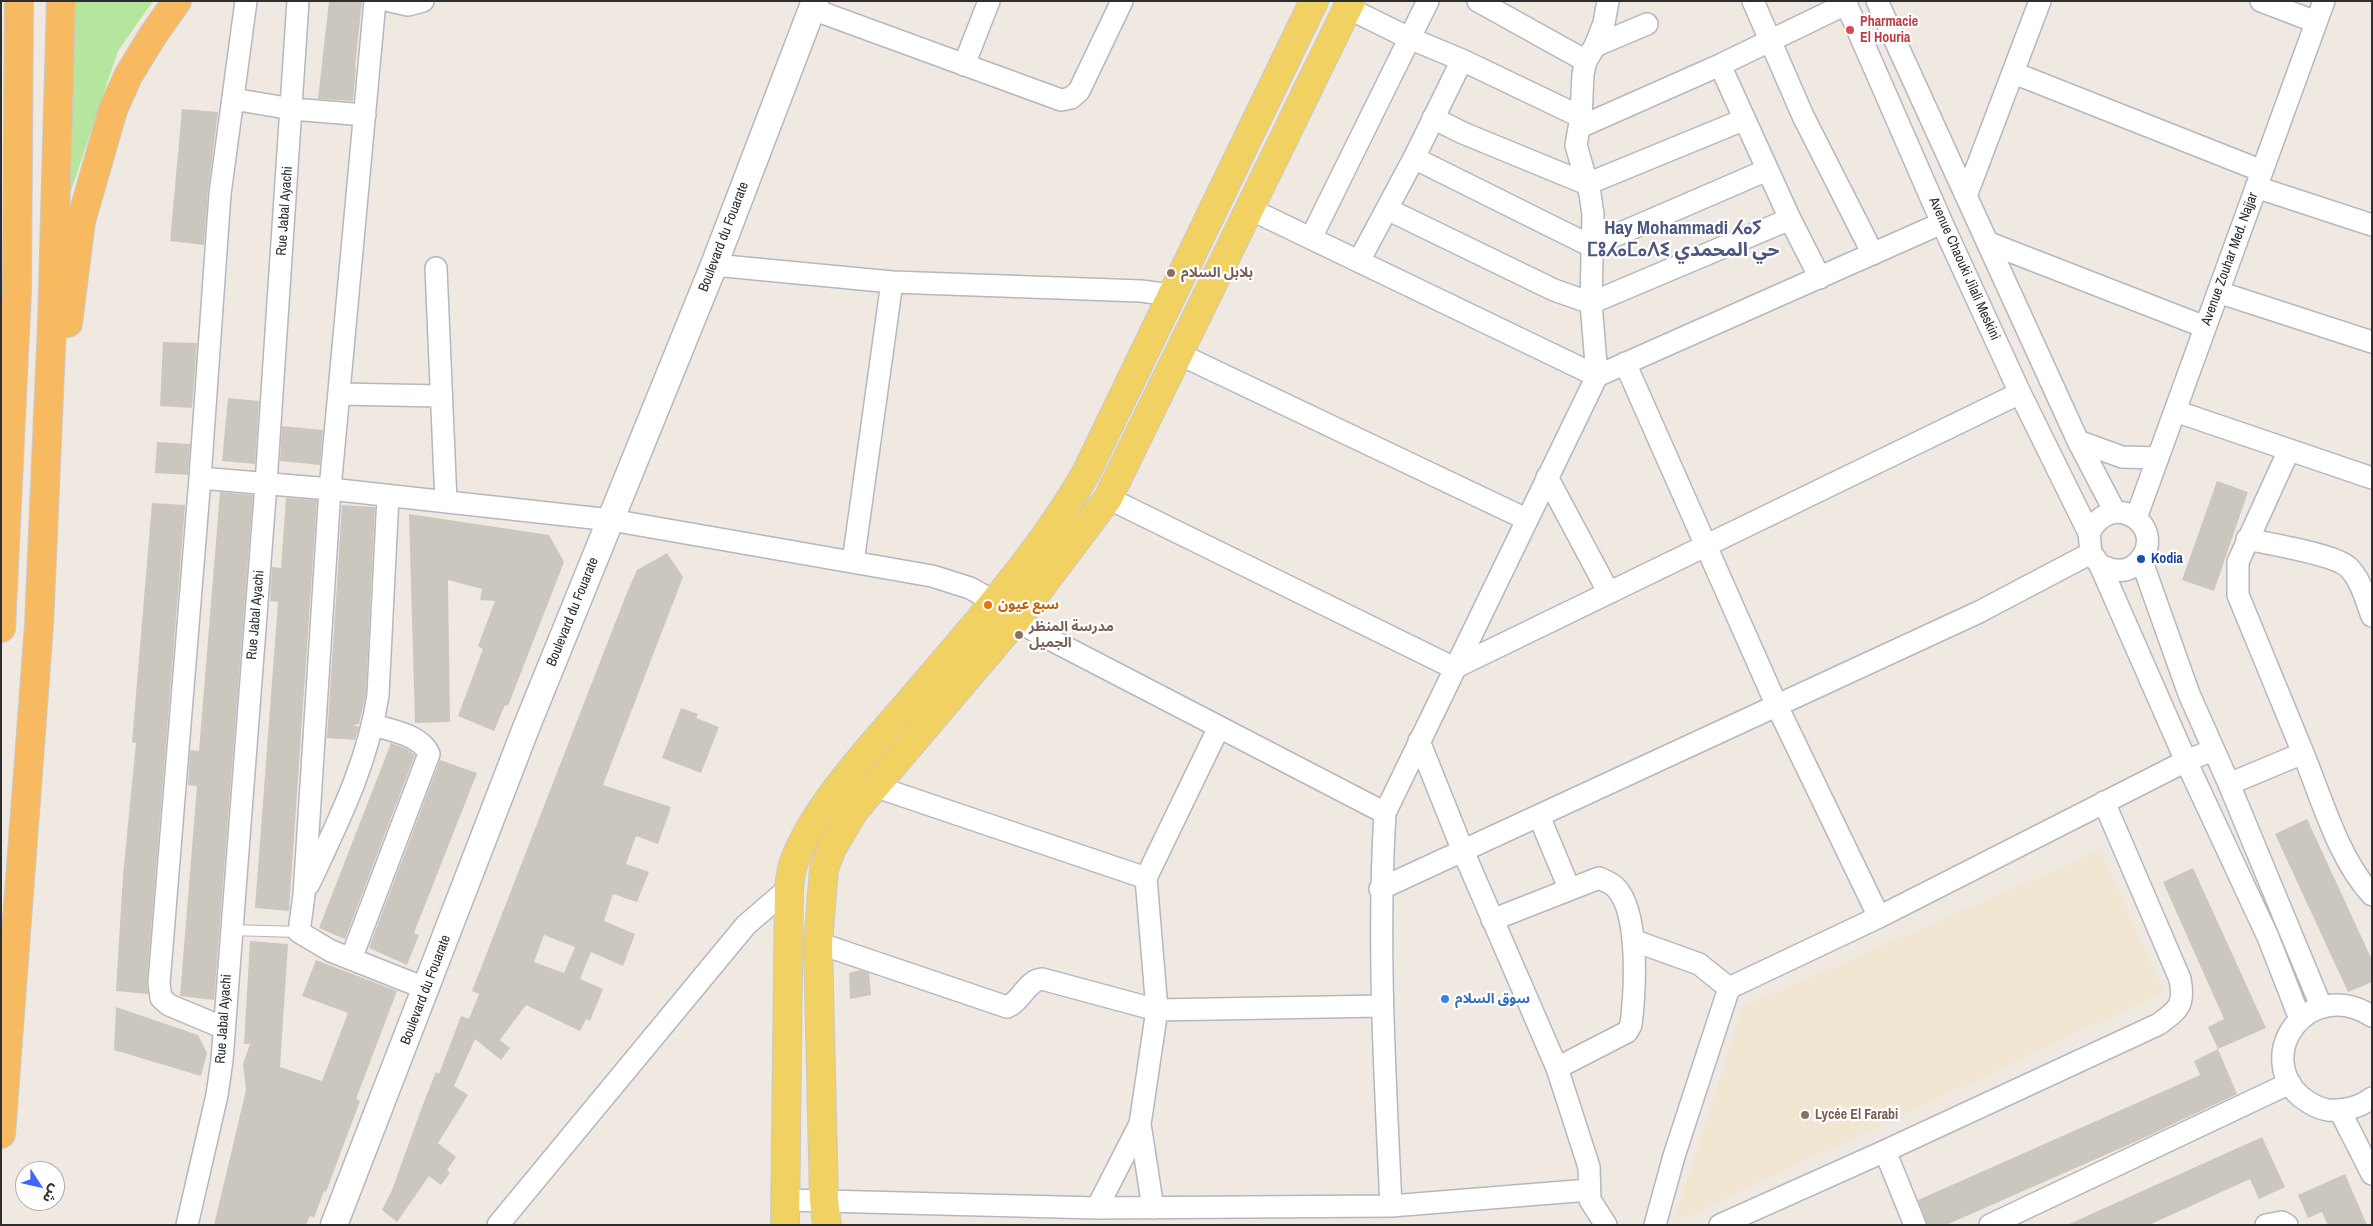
<!DOCTYPE html>
<meta charset="utf-8">
<style>
body{margin:0}
#map{position:relative;width:2373px;height:1226px;overflow:hidden;background:#efe9e1;font-family:"Archivo Narrow","Noto Sans Arabic",sans-serif}
canvas{display:block}
.frame{position:absolute;inset:0;border:2px solid #2e2e2e;pointer-events:none}
.north{position:absolute;left:15px;top:1161px;width:50px;height:50px;box-sizing:border-box;background:#fff;border:1px solid #ababab;border-radius:50%;rotate:125deg;font-size:14px;font-weight:700;line-height:20px;text-align:center;color:#2e2e2e}
.north::after{content:'';display:block;margin:auto;width:18px;height:22px;background:#4264fb;clip-path:polygon(50% 0,100% 100%,50% 72%,0 100%)}
</style>
<div id="map">
<canvas width="2373" height="1226"></canvas>
<div class="frame"></div>
<div class="north">ش</div>
</div>
<script>
const g = document.querySelector('canvas').getContext('2d');
g.lineJoin = 'round';
function fill(path, color) {
  g.fillStyle = color;
  g.fill(path, 'evenodd');
}
function strokePath(path, color, width, dash) {
  g.strokeStyle = color;
  g.lineWidth = width;
  g.lineCap = dash ? 'butt' : 'round';
  g.setLineDash(dash || []);
  g.stroke(path);
}
function write(font, color, halo, rows, align = 'center') {
  g.font = font + ' "Archivo Narrow","Noto Sans Arabic","Noto Sans Tifinagh",sans-serif';
  g.lineWidth = 4.5;
  g.setLineDash([]);
  g.textBaseline = 'middle';
  g.strokeStyle = halo;
  g.fillStyle = color;
  for (const [text, x, y, turn = 0] of rows) {
    g.save();
    g.translate(x, y);
    g.rotate((+turn || 0) * Math.PI / 180);
    g.textAlign = isNaN(turn) ? turn : align;
    if (halo) g.strokeText(text, 0, 0);
    g.fillText(text, 0, 0);
    g.restore();
  }
}
fill(new Path2D(`
 M 2100,850 L 2164,992 L 1673,1223 L 1743,1007 Z`), '#f0e6d1');
fill(new Path2D(`
 M 74,1 L 153,1 L 118,51 L 66,206 Z`), '#b6e59e');
fill(new Path2D(`
 M 329,1 L 362,1 L 355,67 L 356,67 L 353,101 L 318,99 Z
 M 182,109 L 218,112 L 208,192 L 204,245 L 170,241 Z
 M 163,342 L 197,343 L 192,408 L 160,406 Z
 M 228,398 L 259,401 L 255,464 L 222,461 Z
 M 282,426 L 323,430 L 320,465 L 280,461 Z
 M 157,442 L 190,444 L 188,475 L 155,473 Z
 M 2217,481 L 2248,492 L 2214,591 L 2182,580 Z
 M 220,492 L 253,495 L 214,1000 L 180,996 L 197,786 L 188,785 L 190,750 L 199,751 Z
 M 286,498 L 317,500 L 289,911 L 255,908 L 278,602 L 270,601 L 272,567 L 281,568 Z
 M 152,503 L 185,505 L 147,982 L 148,994 L 116,991 L 123,875 L 136,743 L 132,742 Z
 M 342,505 L 375,507 L 366,694 L 359,724 L 353,725 L 359,727 L 355,740 L 327,738 Z
 M 409,514 L 549,535 L 564,562 L 508,706 L 505,705 L 494,731 L 458,716 L 483,649 L 478,646 L 495,601 L 480,600 L 482,589 L 448,580 L 450,722 L 415,723 Z
 M 667,553 L 683,577 L 603,785 L 671,807 L 658,844 L 636,836 L 626,864 L 649,872 L 637,902 L 613,894 L 604,921 L 635,934 L 623,966 L 591,952 L 580,979 L 603,989 L 590,1021 L 586,1019 L 580,1031 L 526,1005 L 500,1040 L 510,1048 L 501,1060 L 475,1039 L 454,1086 L 468,1095 L 438,1143 L 456,1157 L 447,1170 L 450,1173 L 441,1185 L 429,1176 L 397,1222 L 382,1210 L 392,1190 L 425,1099 L 436,1072 L 439,1074 L 461,1016 L 469,1019 L 479,994 L 472,991 L 626,595 L 637,570 ZM 544,935 L 575,947 L 564,973 L 534,962 Z
 M 681,708 L 698,714 L 696,718 L 719,727 L 701,773 L 662,758 Z
 M 391,743 L 407,749 L 415,755 L 345,939 L 319,928 Z
 M 440,760 L 477,773 L 414,933 L 419,935 L 407,965 L 369,948 Z
 M 2307,819 L 2372,960 L 2372,982 L 2348,992 L 2275,834 Z
 M 2193,868 L 2266,1028 L 2218,1049 L 2208,1027 L 2224,1019 L 2163,882 Z
 M 250,941 L 288,944 L 280,1067 L 322,1081 L 348,1013 L 302,996 L 316,960 L 397,991 L 356,1099 L 360,1101 L 326,1192 L 324,1191 L 314,1218 L 310,1216 L 306,1225 L 214,1225 L 246,1090 L 243,1064 L 250,1044 L 244,1044 Z
 M 860,970 L 869,973 L 871,995 L 850,999 L 849,973 Z
 M 116,1007 L 198,1035 L 207,1053 L 201,1076 L 114,1050 Z
 M 2218,1049 L 2237,1094 L 2137,1141 L 1946,1225 L 1927,1225 L 1918,1200 L 2200,1075 L 2194,1061 Z
 M 2262,1137 L 2285,1187 L 2259,1199 L 2250,1179 L 2149,1225 L 2067,1225 Z
 M 2345,1174 L 2367,1225 L 2328,1225 L 2322,1212 L 2308,1218 L 2298,1195 Z`), '#cbc7bf');
const service = new Path2D(`
 M 230,930 L 299,932`);
const minor = new Path2D(`
 M 375,1 L 330,489 L 304,895 L 299,932 L 331,951 L 427,989
 M 390,1 L 408,5 L 423,1
 M 1478,1 L 1586,61
 M 1753,1 L 1803,116 L 1873,254
 M 1845,1 L 1942,223 L 2020,393 L 2089,533
 M 1877,1 L 2078,441 L 2115,512
 M 2261,1 L 2316,22
 M 1348,8 L 1409,38 L 1462,60 L 1581,117
 M 812,9 L 1061,100 L 1071,98 L 1079,91 L 1122,1
 M 1595,46 L 1647,24
 M 964,65 L 989,1
 M 1720,65 L 1790,219 L 1820,278
 M 2014,73 L 2262,171
 M 233,99 L 292,109 L 365,115
 M 1433,118 L 1463,133 L 1587,184 L 1743,120
 M 1580,127 L 1720,65 L 1846,4
 M 1414,158 L 1591,246 L 1767,170
 M 2256,187 L 2372,225
 M 1966,196 L 2040,1
 M 1250,209 L 1597,376 L 1942,223
 M 1387,209 L 1554,290 L 1591,303 L 1790,219
 M 1311,238 L 1428,1
 M 1989,243 L 2205,327
 M 1359,261 L 1414,158 L 1462,60
 M 714,265 L 892,282 L 1141,291 L 1171,295
 M 436,268 L 446,502
 M 2218,292 L 2372,342
 M 1179,354 L 1526,519
 M 1625,363 L 1777,706 L 1879,917
 M 340,394 L 441,396
 M 2175,411 L 2372,478
 M 2078,441 L 2122,457 L 2158,458
 M 1547,477 L 1609,593
 M 200,478 L 330,489 L 611,520 L 932,576 L 970,588 L 995,602 L 1016,620 L 1040,634 L 1385,813
 M 1108,498 L 1454,668 L 2020,393
 M 2136,518 L 2324,1
 M 2247,539 C 2269,544 2334,554 2348,567 C 2361,579 2366,601 2372,616
 M 2141,559 L 2189,694 L 2229,784 L 2321,1006
 M 853,562 L 892,282
 M 2100,565 C 2112,571 2125,574 2136,564 C 2172,531 2114,485 2089,533 L 2091,553 L 2100,565 L 2186,761 L 2268,937 L 2300,1019
 M 1419,741 L 1463,851 L 1557,1068 L 1589,1167 L 1590,1200 L 1606,1225
 M 2303,753 C 2322,799 2338,858 2372,895
 M 2229,784 L 2303,753 L 2238,595 L 2238,562 L 2289,450
 M 874,786 L 1146,878
 M 1539,816 L 1569,888
 M 309,884 C 338,822 368,763 378,695 L 388,496
 M 1380,889 L 1979,612 L 2091,553
 M 1492,920 L 1599,878 C 1605,881 1612,883 1616,888 C 1640,913 1635,992 1631,1025 L 1627,1032 L 1557,1068
 M 1635,941 L 1699,964 L 1729,988
 M 818,943 L 1007,1007 C 1021,1002 1027,980 1042,979 L 1157,1010 L 1382,1006
 M 351,959 L 429,754 C 421,735 392,731 374,725
 M 2372,1016 C 2308,976 2253,1055 2301,1097 C 2309,1103 2318,1109 2328,1110 C 2344,1111 2359,1108 2372,1098
 M 224,1028 L 169,1005 L 161,998 L 159,983 L 200,478 L 220,194 L 246,1
 M 2340,1111 L 2372,1174
 M 786,1200 L 1097,1208 L 1391,1206 L 1589,1190
 M 1391,1206 C 1385,1075 1377,944 1385,813 L 1597,376 L 1591,303 L 1593,214 L 1590,194 L 1576,145 L 1581,117 L 1583,74 L 1586,61 L 1595,46 L 1604,23 L 1608,1
 M 1097,1208 L 1140,1124
 M 1153,1208 L 1140,1124 L 1157,1010 L 1146,878 L 1219,727
 M 187,1225 L 217,1095 L 222,1060 L 266,484 L 298,1
 M 498,1225 L 746,925 L 789,888
 M 1655,1225 L 1674,1156 L 1729,988 L 1879,917 L 2186,761 L 2213,750
 M 1720,1225 L 1885,1151
 M 1915,1225 L 1885,1151 L 2159,1024 C 2179,1009 2185,1005 2180,979 L 2104,802
 M 1990,1225 L 2290,1083
 M 2266,1225 L 2282,1222 L 2287,1225`);
const tertiary = new Path2D(`
 M 334,1225 L 526,728 L 714,265 L 815,1`);
const primary = new Path2D(`
 M 785,1225 L 789,888 C 790,880 791,870 794,862 C 815,805 874,744 913,698 C 974,626 1039,555 1086,473 L 1314,1
 M 827,1225 L 824,1201 L 818,943 L 824,869 L 832,848 L 854,811 L 1016,620 L 1108,498 L 1351,1`);
const trunk = new Path2D(`
 M 68,323 L 81,221 L 113,110 L 128,76 L 153,35 L 177,1
 M 1,628 L 17,290 L 19,1
 M 1,1134 L 39,625 L 52,324 L 61,1`);
strokePath(service, '#b4b7c1', 12);
strokePath(minor, '#b4b7c1', 24);
strokePath(tertiary, '#b4b7c1', 29);
strokePath(primary, '#c9c9c9', 30);
strokePath(trunk, '#c9c9c9', 30);
strokePath(service, '#fff', 10);
strokePath(minor, '#fff', 21);
strokePath(tertiary, '#fff', 26);
strokePath(primary, '#f2d163', 28);
strokePath(trunk, '#f8ba60', 28);
for (const [x, y, r, color] of [
 [1850,30,5,"#e0444e"],
 [1171,273,5,"#8d6e63"],
 [2141,559,5,"#1a4fb4"],
 [988,605,5,"#e8710a"],
 [1019,635,5,"#8d6e63"],
 [1445,999,5,"#3f7fe0"],
 [1805,1115,5,"#8d6e63"]
]) {
  const dot = new Path2D();
  dot.arc(x, y, r, 0, 2 * Math.PI);
  g.fillStyle = color;
  g.fill(dot);
  strokePath(dot, '#fff', 2);
}
write('bold 14px', '#be3a42', '#fff', [
 ["Pharmacie",1860,22],
 ["El Houria",1860,38]
], 'left');
write('14px', '#2e2e2e', '#fff', [
 ["Rue Jabal Ayachi",285,211,-86],
 ["Boulevard du Fouarate",724,237,-69],
 ["Avenue Zouhar Med. Najjar",2230,259,-70],
 ["Avenue Chaouki Jilali Meskini",1964,269,66],
 ["Boulevard du Fouarate",573,612,-68],
 ["Rue Jabal Ayachi",256,615,-85],
 ["Boulevard du Fouarate",426,990,-69],
 ["Rue Jabal Ayachi",224,1019,-86]
]);
write('bold 14px', '#785e54', '#fff', [
 ["بلابل السلام",1181,273],
 ["مدرسة المنظر",1029,627],
 ["الجميل",1029,643],
 ["Lycée El Farabi",1815,1115]
], 'left');
write('bold 14px', '#164399', '#fff', [
 ["Kodia",2151,559]
], 'left');
write('bold 14px', '#c56008', '#fff', [
 ["سبع عيون",998,605]
], 'left');
write('bold 14px', '#366cbe', '#fff', [
 ["سوق السلام",1455,999]
], 'left');
write('bold 19px', '#4d5680', '#fff', [
 ["Hay Mohammadi ⵃⴰⵢ",1683,229],
 ["ⵎⵓⵃⴰⵎⴰⴷⵉ حي المحمدي",1683,251]
]);
</script>
